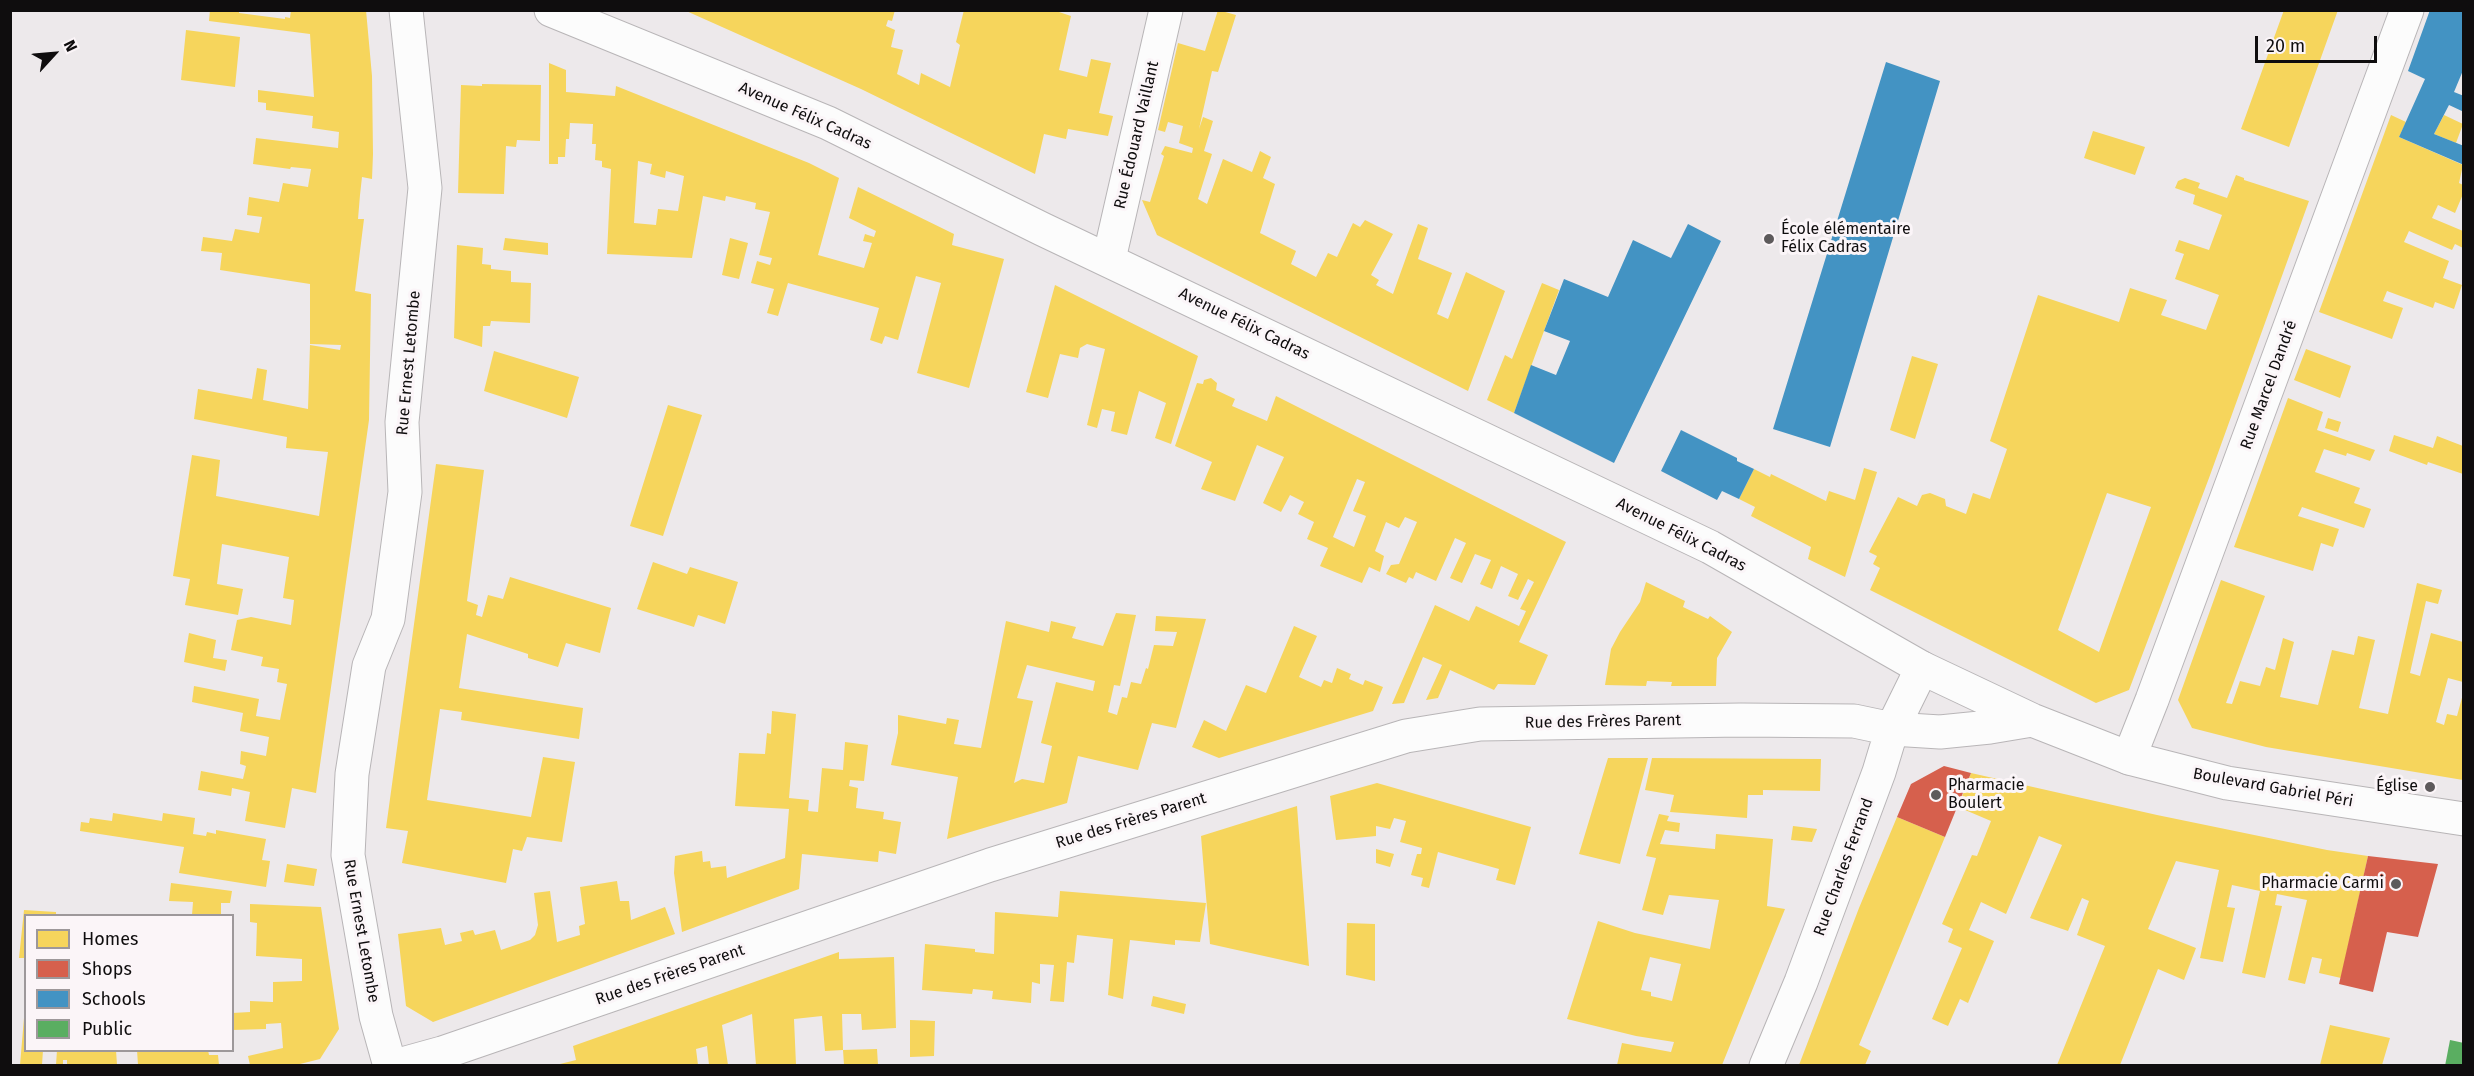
<!DOCTYPE html>
<meta charset="utf-8">
<style>
body{margin:0}
#map{position:relative;width:2474px;height:1076px;overflow:hidden;background:#ede9eb;font-family:"Fira Sans",sans-serif}
canvas{display:block}
.frame{position:absolute;inset:0;border:12px solid #0f0d0e;pointer-events:none}
.legend{position:absolute;left:24px;top:914px;width:210px;height:138px;box-sizing:border-box;background:#fbf5f8;border:2px solid #9d989a;margin:0;padding:8px 10px;list-style:none;font-size:18px;color:#0f0d0e}
.legend li{display:flex;align-items:center;gap:12px;height:30px}
.legend b{width:30px;border:2px solid #9d989a}
.north{position:absolute;left:24px;top:24px;width:60px;height:60px;-webkit-text-stroke:4px #fbf5f8;paint-order:stroke;rotate:64deg;font-size:16px;font-weight:700;line-height:24px;text-align:center;color:#0f0d0e}
.north::after{content:'';display:block;margin:auto;width:21px;height:27px;background:#0f0d0e;clip-path:polygon(50% 0,100% 100%,50% 72%,0 100%)}
.scale{position:absolute;left:2255px;top:36px;width:122px;height:27px;box-sizing:border-box;border:3px solid #0f0d0e;border-top:0;padding-left:8px;font-size:18px;line-height:21px;white-space:nowrap;color:#0f0d0e;-webkit-text-stroke:4px #fbf5f8;paint-order:stroke}
</style>
<div id="map">
<canvas width="2474" height="1076"></canvas>
<div class="frame"></div>
<ul class="legend">
<li><b style="height:16px;background:#f6d55c"></b>Homes</li>
<li><b style="height:16px;background:#d6604d"></b>Shops</li>
<li><b style="height:16px;background:#4393c3"></b>Schools</li>
<li><b style="height:16px;background:#5aae61"></b>Public</li>
</ul>
<div class="north">N</div>
<div class="scale">20 m</div>
</div>
<script>
const g = document.querySelector('canvas').getContext('2d');
g.lineJoin = 'round';
function fill(path, color) {
  g.fillStyle = color;
  g.fill(path, 'evenodd');
}
function strokePath(path, color, width, dash) {
  g.strokeStyle = color;
  g.lineWidth = width;
  g.lineCap = dash ? 'butt' : 'round';
  g.setLineDash(dash || []);
  g.stroke(path);
}
function write(font, color, halo, rows, align = 'center') {
  g.font = font + ' "Fira Sans",sans-serif';
  g.lineWidth = 6;
  g.setLineDash([]);
  g.textBaseline = 'middle';
  g.strokeStyle = halo;
  g.fillStyle = color;
  for (const [text, x, y, turn = 0] of rows) {
    g.save();
    g.translate(x, y);
    g.rotate((+turn || 0) * Math.PI / 180);
    g.textAlign = isNaN(turn) ? turn : align;
    if (halo) g.strokeText(text, 0, 0);
    g.fillText(text, 0, 0);
    g.restore();
  }
}
fill(new Path2D(`
 M 210,10 L 239,10 L 239,13 L 285,19 L 285,17 L 290,18 L 291,10 L 366,10 L 372,76 L 373,154 L 372,179 L 362,177 L 360,195 L 358,219 L 364,219 L 355,291 L 371,294 L 369,420 L 316,793 L 292,788 L 285,828 L 245,821 L 250,792 L 232,788 L 231,796 L 198,790 L 201,771 L 243,779 L 246,766 L 240,764 L 241,751 L 266,756 L 269,737 L 240,731 L 243,713 L 192,702 L 194,686 L 259,699 L 256,716 L 280,720 L 287,684 L 277,682 L 279,669 L 261,666 L 263,657 L 231,650 L 237,620 L 251,617 L 291,625 L 294,600 L 283,598 L 289,557 L 222,544 L 217,584 L 243,589 L 238,615 L 185,605 L 190,579 L 173,576 L 192,455 L 220,460 L 216,496 L 319,516 L 328,452 L 286,448 L 287,437 L 194,419 L 198,389 L 252,399 L 257,368 L 267,370 L 263,400 L 308,409 L 310,345 L 340,350 L 341,345 L 310,344 L 310,284 L 220,270 L 222,253 L 201,251 L 203,237 L 232,241 L 235,229 L 259,233 L 262,217 L 247,215 L 249,197 L 279,202 L 283,183 L 308,187 L 311,169 L 291,167 L 290,169 L 253,164 L 256,138 L 338,148 L 339,132 L 312,128 L 313,116 L 266,110 L 266,103 L 258,102 L 258,90 L 314,97 L 310,34 L 209,21 Z
 M 684,10 L 895,10 L 892,21 L 888,20 L 886,26 L 895,30 L 891,47 L 903,50 L 897,74 L 919,85 L 921,73 L 950,87 L 960,45 L 956,42 L 964,10 L 1053,10 L 1071,16 L 1059,70 L 1087,77 L 1091,59 L 1111,63 L 1099,113 L 1113,116 L 1108,136 L 1068,129 L 1066,139 L 1044,134 L 1035,174 L 861,89 Z
 M 1218,10 L 1236,15 L 1218,72 L 1212,71 L 1199,129 L 1203,117 L 1213,121 L 1204,151 L 1212,154 L 1198,199 L 1207,204 L 1223,159 L 1252,172 L 1260,151 L 1271,157 L 1263,178 L 1275,184 L 1260,233 L 1296,251 L 1291,264 L 1316,277 L 1328,253 L 1337,257 L 1353,223 L 1360,227 L 1365,220 L 1393,234 L 1371,275 L 1379,280 L 1376,285 L 1393,294 L 1418,224 L 1428,228 L 1418,259 L 1452,273 L 1437,314 L 1448,319 L 1466,272 L 1505,291 L 1468,391 L 1157,235 L 1142,200 L 1150,202 L 1164,156 L 1161,154 L 1165,146 L 1192,153 L 1193,148 L 1179,143 L 1183,126 L 1168,122 L 1165,132 L 1158,130 L 1178,43 L 1205,51 Z
 M 2284,10 L 2338,10 L 2289,147 L 2241,129 Z
 M 186,30 L 240,37 L 235,87 L 181,80 Z
 M 549,63 L 566,70 L 566,92 L 615,96 L 616,86 L 809,163 L 839,178 L 818,255 L 864,268 L 872,243 L 863,241 L 865,234 L 874,237 L 876,231 L 849,218 L 858,187 L 954,234 L 952,245 L 1004,259 L 969,388 L 917,373 L 941,283 L 916,276 L 898,340 L 885,336 L 882,344 L 870,340 L 879,308 L 788,283 L 778,316 L 767,313 L 774,289 L 751,283 L 757,261 L 770,265 L 772,258 L 759,255 L 770,212 L 755,209 L 756,203 L 726,196 L 725,201 L 703,196 L 692,258 L 607,254 L 611,169 L 602,167 L 602,161 L 595,160 L 596,144 L 592,144 L 593,124 L 570,123 L 569,139 L 566,139 L 565,157 L 558,157 L 558,164 L 549,164 ZM 638,161 L 652,164 L 650,174 L 665,178 L 666,171 L 684,176 L 678,211 L 658,209 L 656,225 L 634,223 Z
 M 482,84 L 541,85 L 540,141 L 517,140 L 516,147 L 506,146 L 504,194 L 458,193 L 461,85 L 482,86 Z
 M 2391,115 L 2406,122 L 2399,137 L 2463,165 L 2459,183 L 2463,185 L 2463,194 L 2455,213 L 2438,205 L 2432,218 L 2463,231 L 2463,248 L 2455,244 L 2452,250 L 2409,231 L 2404,242 L 2449,261 L 2443,278 L 2462,285 L 2454,309 L 2435,302 L 2433,308 L 2387,291 L 2383,301 L 2403,308 L 2392,339 L 2319,312 Z
 M 2444,115 L 2463,124 L 2456,143 L 2434,134 Z
 M 2093,131 L 2145,147 L 2135,175 L 2084,158 Z
 M 2236,175 L 2244,178 L 2244,180 L 2309,201 L 2209,478 L 2129,690 L 2096,703 L 1870,590 L 1880,568 L 1873,564 L 1877,556 L 1869,552 L 1898,497 L 1917,506 L 1922,495 L 1930,493 L 1945,499 L 1946,506 L 1966,514 L 1973,493 L 1990,499 L 2007,449 L 1990,441 L 2038,295 L 2119,322 L 2130,288 L 2167,300 L 2161,315 L 2206,330 L 2219,295 L 2175,279 L 2184,254 L 2175,251 L 2179,240 L 2209,250 L 2222,215 L 2193,204 L 2195,195 L 2175,188 L 2178,181 L 2185,178 L 2200,183 L 2198,188 L 2227,198 ZM 2107,493 L 2151,507 L 2099,652 L 2058,630 Z
 M 505,238 L 548,243 L 548,255 L 503,250 Z
 M 730,238 L 748,243 L 739,279 L 722,275 Z
 M 457,245 L 483,248 L 482,264 L 491,265 L 491,269 L 511,271 L 511,282 L 531,283 L 530,323 L 491,321 L 490,326 L 483,326 L 482,347 L 454,338 Z
 M 1542,283 L 1559,290 L 1514,413 L 1487,400 L 1505,355 L 1512,359 Z
 M 1055,285 L 1198,356 L 1171,444 L 1155,438 L 1166,403 L 1139,391 L 1127,435 L 1111,431 L 1115,412 L 1102,409 L 1097,428 L 1087,425 L 1105,349 L 1087,344 L 1080,348 L 1078,358 L 1060,354 L 1048,398 L 1026,392 Z
 M 2306,349 L 2351,366 L 2340,398 L 2294,380 Z
 M 494,351 L 579,377 L 567,418 L 484,391 Z
 M 1912,356 L 1938,364 L 1915,439 L 1890,430 Z
 M 1211,378 L 1217,383 L 1216,390 L 1235,399 L 1232,406 L 1267,421 L 1276,396 L 1566,542 L 1519,642 L 1548,655 L 1535,685 L 1498,684 L 1494,690 L 1450,670 L 1438,698 L 1426,700 L 1442,665 L 1423,657 L 1404,703 L 1392,704 L 1435,605 L 1469,621 L 1476,606 L 1519,626 L 1526,611 L 1520,609 L 1534,582 L 1528,579 L 1518,600 L 1508,596 L 1518,574 L 1501,566 L 1492,589 L 1480,584 L 1491,560 L 1475,554 L 1462,583 L 1450,578 L 1466,543 L 1455,538 L 1436,581 L 1416,572 L 1413,579 L 1409,577 L 1406,583 L 1386,574 L 1391,565 L 1399,564 L 1417,522 L 1405,517 L 1399,528 L 1386,522 L 1375,551 L 1384,556 L 1380,572 L 1369,567 L 1362,583 L 1320,566 L 1328,548 L 1307,539 L 1314,522 L 1298,514 L 1304,502 L 1290,495 L 1281,512 L 1263,503 L 1284,457 L 1257,445 L 1235,501 L 1201,489 L 1212,462 L 1175,446 L 1197,383 L 1203,384 L 1204,380 ZM 1357,479 L 1365,482 L 1353,511 L 1366,516 L 1354,547 L 1333,537 Z
 M 2288,398 L 2323,412 L 2317,430 L 2375,450 L 2370,461 L 2347,453 L 2346,456 L 2324,449 L 2315,472 L 2360,488 L 2354,503 L 2371,509 L 2364,528 L 2302,507 L 2298,516 L 2339,529 L 2333,547 L 2321,543 L 2313,571 L 2234,547 Z
 M 668,405 L 702,415 L 663,536 L 630,526 Z
 M 2328,418 L 2341,422 L 2338,432 L 2325,428 Z
 M 2394,435 L 2433,448 L 2437,436 L 2463,446 L 2463,474 L 2428,462 L 2427,465 L 2389,451 Z
 M 436,464 L 484,470 L 467,601 L 478,605 L 476,615 L 482,617 L 488,595 L 503,599 L 510,577 L 611,608 L 600,653 L 566,643 L 558,667 L 528,658 L 528,654 L 467,634 L 459,688 L 583,708 L 579,739 L 461,720 L 462,712 L 440,709 L 427,800 L 531,817 L 543,757 L 575,762 L 562,842 L 527,837 L 522,851 L 513,849 L 506,883 L 402,863 L 408,831 L 386,828 Z
 M 1864,468 L 1877,472 L 1845,577 L 1808,559 L 1811,547 L 1751,516 L 1755,507 L 1739,499 L 1754,469 L 1770,477 L 1771,474 L 1826,501 L 1829,491 L 1855,500 Z
 M 653,562 L 687,574 L 690,567 L 738,582 L 725,624 L 698,615 L 694,627 L 637,609 Z
 M 2221,580 L 2265,596 L 2226,703 L 2232,704 L 2240,681 L 2260,686 L 2266,667 L 2275,670 L 2283,638 L 2294,642 L 2280,697 L 2318,705 L 2332,650 L 2354,655 L 2358,636 L 2375,640 L 2359,708 L 2388,714 L 2417,583 L 2442,590 L 2438,604 L 2426,601 L 2410,673 L 2420,676 L 2431,633 L 2463,642 L 2463,682 L 2448,678 L 2436,722 L 2444,725 L 2447,714 L 2457,716 L 2463,694 L 2463,780 L 2266,747 L 2192,728 L 2178,700 Z
 M 1646,582 L 1685,601 L 1683,607 L 1708,619 L 1710,616 L 1732,632 L 1717,658 L 1716,686 L 1671,686 L 1672,682 L 1647,681 L 1646,686 L 1605,685 L 1611,649 L 1620,632 L 1640,602 Z
 M 1116,613 L 1136,615 L 1120,686 L 1114,685 L 1108,712 L 1117,715 L 1122,697 L 1127,698 L 1131,682 L 1141,684 L 1146,668 L 1148,669 L 1154,645 L 1173,646 L 1177,632 L 1155,631 L 1156,616 L 1206,619 L 1176,728 L 1152,723 L 1138,770 L 1078,756 L 1067,803 L 947,839 L 958,777 L 891,765 L 898,733 L 898,715 L 946,724 L 947,718 L 959,720 L 954,744 L 981,748 L 1006,621 L 1049,632 L 1051,621 L 1076,627 L 1072,638 L 1103,646 ZM 1027,665 L 1095,681 L 1093,691 L 1056,682 L 1041,743 L 1052,746 L 1044,783 L 1022,779 L 1014,783 L 1033,701 L 1017,698 Z
 M 1294,626 L 1317,636 L 1299,677 L 1321,687 L 1324,680 L 1332,683 L 1337,668 L 1351,674 L 1349,679 L 1363,685 L 1365,680 L 1383,687 L 1373,711 L 1219,758 L 1192,747 L 1204,720 L 1226,731 L 1246,685 L 1266,693 Z
 M 189,633 L 216,640 L 213,658 L 227,660 L 225,671 L 184,662 Z
 M 772,711 L 796,714 L 789,798 L 809,800 L 808,811 L 818,812 L 822,768 L 843,770 L 845,742 L 868,745 L 864,781 L 850,780 L 849,786 L 858,788 L 856,808 L 884,812 L 883,819 L 901,822 L 896,854 L 879,851 L 878,862 L 802,854 L 799,889 L 682,932 L 674,873 L 675,856 L 702,851 L 703,862 L 710,861 L 711,868 L 726,866 L 727,878 L 785,858 L 789,809 L 735,806 L 739,753 L 765,754 L 767,733 L 771,734 Z
 M 1608,758 L 1648,758 L 1620,864 L 1579,854 Z
 M 1652,758 L 1821,759 L 1820,791 L 1763,790 L 1763,795 L 1748,795 L 1747,818 L 1670,812 L 1674,795 L 1645,790 Z
 M 1971,773 L 2157,815 L 2327,850 L 2368,856 L 2341,978 L 2319,973 L 2322,959 L 2312,957 L 2305,984 L 2288,980 L 2307,900 L 2277,894 L 2275,905 L 2282,906 L 2265,978 L 2242,973 L 2260,891 L 2232,885 L 2227,907 L 2235,908 L 2223,962 L 2200,958 L 2219,870 L 2176,861 L 2148,929 L 2196,948 L 2184,980 L 2158,969 L 2120,1065 L 2057,1065 L 2105,946 L 2077,935 L 2089,901 L 2082,898 L 2068,931 L 2030,918 L 2062,845 L 2039,836 L 2006,914 L 1981,902 L 1969,930 L 1994,941 L 1968,1003 L 1960,999 L 1948,1026 L 1932,1019 L 1962,948 L 1948,942 L 1953,929 L 1942,924 L 1972,855 L 1977,856 L 1991,821 L 1958,807 Z
 M 1377,783 L 1531,827 L 1515,885 L 1496,880 L 1499,869 L 1438,852 L 1429,888 L 1421,886 L 1423,878 L 1411,875 L 1417,854 L 1421,854 L 1422,848 L 1400,842 L 1406,821 L 1394,818 L 1390,829 L 1376,826 L 1376,836 L 1336,840 L 1330,796 Z
 M 1297,806 L 1309,966 L 1210,944 L 1201,836 Z
 M 113,813 L 162,821 L 163,813 L 195,818 L 193,834 L 206,836 L 207,832 L 216,834 L 216,830 L 266,839 L 262,860 L 270,861 L 266,887 L 179,873 L 184,847 L 80,831 L 81,822 L 89,823 L 90,818 L 112,821 Z
 M 1659,814 L 1669,816 L 1667,821 L 1680,823 L 1679,832 L 1665,830 L 1660,844 L 1715,849 L 1716,834 L 1773,839 L 1767,906 L 1785,909 L 1722,1065 L 1617,1065 L 1622,1043 L 1671,1052 L 1674,1042 L 1636,1036 L 1567,1019 L 1598,921 L 1635,933 L 1710,949 L 1719,900 L 1669,895 L 1663,915 L 1642,910 L 1656,858 L 1646,856 ZM 1650,957 L 1681,964 L 1672,1001 L 1651,996 L 1651,992 L 1641,990 Z
 M 1897,817 L 1945,837 L 1859,1045 L 1871,1051 L 1865,1065 L 1799,1065 L 1859,908 Z
 M 1793,826 L 1817,829 L 1812,842 L 1791,840 Z
 M 1376,849 L 1394,854 L 1390,867 L 1376,863 Z
 M 287,864 L 317,869 L 314,886 L 284,882 Z
 M 617,881 L 620,901 L 629,901 L 631,920 L 665,907 L 675,934 L 433,1022 L 406,1006 L 398,934 L 441,928 L 445,945 L 462,941 L 460,933 L 473,930 L 475,935 L 495,930 L 501,950 L 530,940 L 535,935 L 538,925 L 534,893 L 550,891 L 557,942 L 580,935 L 579,926 L 585,924 L 580,887 Z
 M 171,883 L 232,891 L 230,903 L 221,903 L 221,915 L 192,915 L 193,902 L 169,901 Z
 M 1060,891 L 1206,903 L 1200,942 L 1175,940 L 1175,945 L 1130,940 L 1123,999 L 1108,995 L 1113,939 L 1077,935 L 1074,963 L 1067,962 L 1064,1002 L 1050,1001 L 1054,965 L 1040,964 L 1040,984 L 1032,982 L 1031,1003 L 992,999 L 993,991 L 973,989 L 972,994 L 922,990 L 925,944 L 975,949 L 975,952 L 994,954 L 995,912 L 1058,917 Z
 M 250,904 L 321,907 L 339,1029 L 320,1059 L 296,1065 L 250,1065 L 248,1056 L 283,1048 L 281,1023 L 266,1024 L 266,1029 L 232,1030 L 232,1013 L 250,1012 L 250,1001 L 273,1002 L 273,982 L 302,981 L 302,959 L 256,956 L 257,923 L 250,922 Z
 M 24,910 L 56,912 L 56,915 L 26,915 L 26,958 L 19,958 Z
 M 1347,923 L 1375,924 L 1375,981 L 1346,975 Z
 M 839,952 L 839,959 L 894,957 L 896,1028 L 862,1030 L 861,1014 L 842,1014 L 843,1050 L 825,1051 L 822,1016 L 794,1019 L 796,1065 L 756,1065 L 752,1014 L 722,1025 L 728,1065 L 709,1065 L 707,1046 L 696,1049 L 698,1065 L 556,1065 L 576,1060 L 573,1046 Z
 M 1153,996 L 1186,1004 L 1184,1014 L 1151,1006 Z
 M 24,1018 L 26,1050 L 43,1050 L 42,1065 L 20,1065 Z
 M 910,1020 L 935,1021 L 934,1056 L 910,1057 Z
 M 2330,1025 L 2390,1038 L 2382,1065 L 2320,1065 Z
 M 877,1049 L 878,1065 L 844,1065 L 843,1050 Z
 M 57,1050 L 116,1050 L 117,1065 L 67,1065 L 67,1060 L 63,1060 L 63,1065 L 56,1065 Z
 M 137,1050 L 208,1050 L 209,1055 L 218,1055 L 219,1065 L 138,1065 Z`), '#f6d55c');
fill(new Path2D(`
 M 1944,766 L 1971,773 L 1945,837 L 1897,817 L 1911,784 Z
 M 2368,856 L 2438,864 L 2418,937 L 2387,932 L 2373,992 L 2339,984 Z`), '#d6604d');
fill(new Path2D(`
 M 2430,10 L 2464,10 L 2464,68 L 2454,92 L 2464,96 L 2464,112 L 2449,105 L 2434,134 L 2464,146 L 2464,165 L 2399,137 L 2425,79 L 2408,71 Z
 M 1886,62 L 1940,81 L 1830,447 L 1773,429 Z
 M 1688,224 L 1721,241 L 1614,463 L 1514,413 L 1531,365 L 1556,375 L 1570,341 L 1544,331 L 1564,279 L 1608,297 L 1633,240 L 1671,258 Z
 M 1681,430 L 1737,458 L 1737,461 L 1754,469 L 1739,499 L 1722,491 L 1717,500 L 1661,471 Z`), '#4393c3');
fill(new Path2D(`
 M 2450,1040 L 2464,1043 L 2464,1066 L 2445,1066 Z`), '#5aae61');
const minor = new Path2D(`
 M 1109,259 L 1166,10
 M 2129,758 L 2152,700 L 2407,10
 M 390,1066 L 376,1016 L 348,855 L 352,774 L 369,666 L 388,619 L 405,492 L 402,422 L 425,188 L 406,10
 M 395,1066 L 442,1053 L 990,865 L 1406,736 L 1480,724 L 1741,720 L 1854,721 L 1892,729
 M 1766,1066 L 1801,982 L 1879,772 L 1892,729 L 1922,668`);
const tertiary = new Path2D(`
 M 551,10 L 828,123 L 1042,229 L 1710,547 L 1922,668 L 2032,720 L 2129,758 L 2227,783 L 2464,819
 M 1892,729 L 1940,732 L 1990,727 L 2032,720`);
strokePath(minor, '#b8b5b7', 35);
strokePath(tertiary, '#b8b5b7', 35);
strokePath(minor, '#fcfcfc', 33);
strokePath(tertiary, '#fcfcfc', 33);
for (const [x, y, r, color] of [
 [1769,239,6,"#5d5a5b"],
 [2430,787,6,"#5d5a5b"],
 [1936,795,6,"#5d5a5b"],
 [2396,884,6,"#5d5a5b"]
]) {
  const dot = new Path2D();
  dot.arc(x, y, r, 0, 2 * Math.PI);
  g.fillStyle = color;
  g.fill(dot);
  strokePath(dot, '#fbf5f8', 2);
}
write('16px', '#0f0d0e', '#fbf5f8', [
 ["Avenue Félix Cadras",805,116,24],
 ["Rue Édouard Vaillant",1137,135,-77],
 ["Avenue Félix Cadras",1244,324,26],
 ["Rue Ernest Letombe",409,363,-85],
 ["Rue Marcel Dandré",2269,385,-70],
 ["Avenue Félix Cadras",1681,535,27],
 ["Rue des Frères Parent",1603,722,-1],
 ["Boulevard Gabriel Péri",2273,788,10],
 ["Rue des Frères Parent",1131,821,-17],
 ["Rue Charles Ferrand",1844,867,-70],
 ["Rue Ernest Letombe",361,931,80],
 ["Rue des Frères Parent",670,975,-19]
]);
write('16px', '#0f0d0e', '#fbf5f8', [
 ["École élémentaire",1781,230],
 ["Félix Cadras",1781,248],
 ["Pharmacie",1948,786],
 ["Boulert",1948,804],
 ["Église",2418,787,"right"],
 ["Pharmacie Carmi",2384,884,"right"]
], 'left');
</script>
